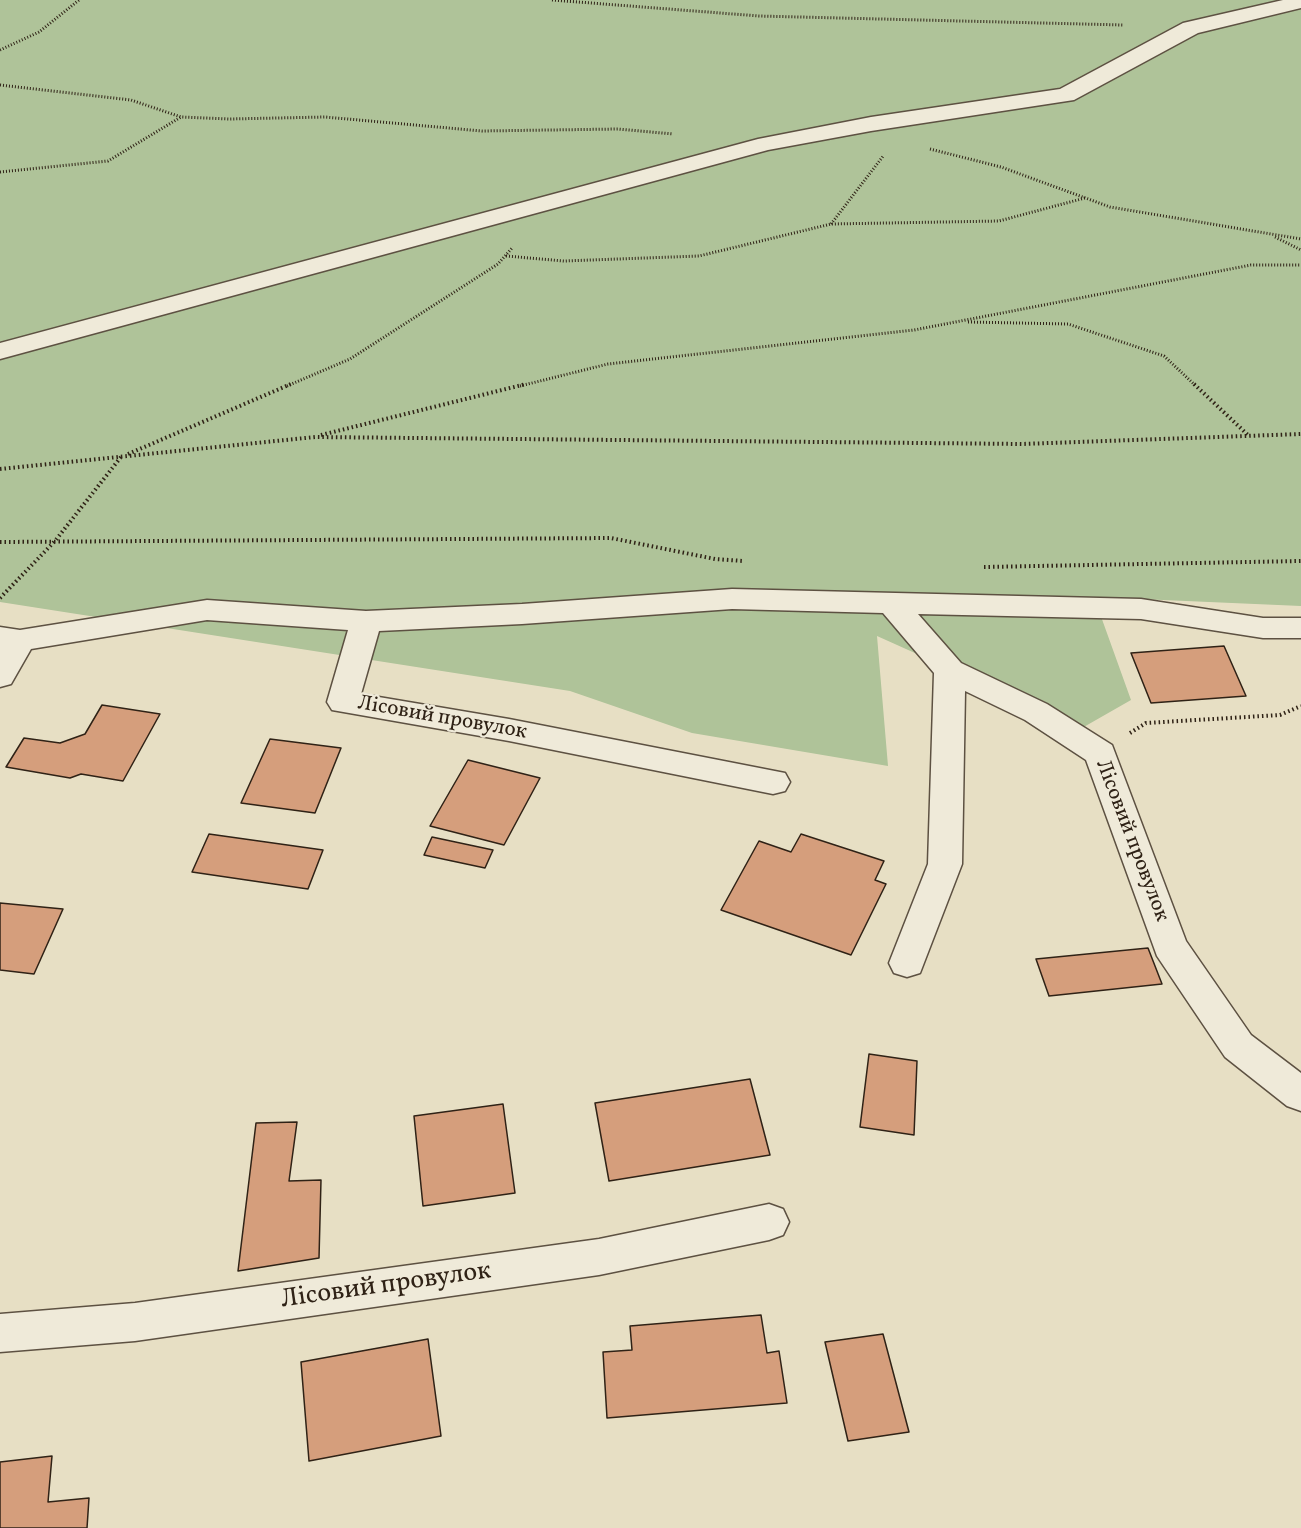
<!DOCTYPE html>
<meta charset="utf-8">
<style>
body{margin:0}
canvas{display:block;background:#e7dfc4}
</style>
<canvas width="1301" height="1528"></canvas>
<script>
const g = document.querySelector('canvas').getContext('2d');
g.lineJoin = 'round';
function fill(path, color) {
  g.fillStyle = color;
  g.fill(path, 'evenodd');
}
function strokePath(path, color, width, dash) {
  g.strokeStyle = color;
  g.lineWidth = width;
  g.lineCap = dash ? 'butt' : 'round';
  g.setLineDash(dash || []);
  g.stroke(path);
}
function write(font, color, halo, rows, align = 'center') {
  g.font = font + ' Vollkorn,serif';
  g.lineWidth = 4.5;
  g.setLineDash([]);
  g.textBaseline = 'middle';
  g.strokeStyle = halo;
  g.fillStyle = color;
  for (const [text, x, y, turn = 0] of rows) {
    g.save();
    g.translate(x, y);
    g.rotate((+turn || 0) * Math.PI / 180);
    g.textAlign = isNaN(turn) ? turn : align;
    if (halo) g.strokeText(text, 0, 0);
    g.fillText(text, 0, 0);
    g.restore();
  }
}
fill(new Path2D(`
 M 0,0 L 1301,0 L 1301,606 L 1094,597 L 1131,700 L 1082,728 L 877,636 L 888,766 L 692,733 L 570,691 L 0,602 Z`), '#afc399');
const building = new Path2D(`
 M 1224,646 L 1246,696 L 1151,703 L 1131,653 Z
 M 102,705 L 160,714 L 123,781 L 81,774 L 70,778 L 6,767 L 24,738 L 60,743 L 85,734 Z
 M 270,739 L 341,748 L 315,813 L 241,803 Z
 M 468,760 L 540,778 L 504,845 L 430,826 Z
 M 209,834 L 323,850 L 308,889 L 192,872 Z
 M 801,834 L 884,861 L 875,880 L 886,884 L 851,955 L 721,910 L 759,841 L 791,852 Z
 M 432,837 L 493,850 L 485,868 L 424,855 Z
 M 0,903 L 63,909 L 34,974 L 0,970 Z
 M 1148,948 L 1162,984 L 1049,996 L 1036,959 Z
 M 869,1054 L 917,1061 L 914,1135 L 860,1127 Z
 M 750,1079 L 770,1155 L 609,1181 L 595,1103 Z
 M 503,1104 L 515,1193 L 423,1206 L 414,1116 Z
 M 297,1122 L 289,1181 L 321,1180 L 319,1258 L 238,1271 L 256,1123 Z
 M 761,1315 L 767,1353 L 779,1351 L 787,1403 L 607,1418 L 603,1352 L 632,1350 L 630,1326 Z
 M 883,1334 L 909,1432 L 848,1441 L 825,1342 Z
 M 428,1339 L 441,1436 L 309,1461 L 301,1362 Z
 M 52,1456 L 48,1502 L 89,1498 L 87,1528 L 0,1528 L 0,1462 Z`);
fill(building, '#d59e7c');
strokePath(building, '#2f2216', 1.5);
const minor = new Path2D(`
 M 1283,0 L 1301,0 L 1301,8 L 1198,33 L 1074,100 L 871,131 L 768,150 L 0,359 L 0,343 L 758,139 L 871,117 L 1060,89 L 1183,23 Z
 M 732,589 L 1141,599 L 1263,618 L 1301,618 L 1301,638 L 1263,638 L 1141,619 L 918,614 L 961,663 L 1047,704 L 1112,745 L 1186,941 L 1251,1035 L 1301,1073 L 1301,1111 L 1287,1106 L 1225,1057 L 1157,956 L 1086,760 L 1025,720 L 965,691 L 962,864 L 920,973 L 907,977 L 894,973 L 889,963 L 928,864 L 934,673 L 883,613 L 732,609 L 522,624 L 379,631 L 361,694 L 509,719 L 785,773 L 790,782 L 785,791 L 773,794 L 509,741 L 332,710 L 327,702 L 348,630 L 207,620 L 31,649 L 11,684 L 0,687 L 0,627 L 20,630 L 207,600 L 366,611 L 522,604 Z
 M 769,1204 L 783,1209 L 789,1222 L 783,1235 L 769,1240 L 599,1275 L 135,1341 L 0,1352 L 0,1314 L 135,1303 L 599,1239 Z`);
strokePath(minor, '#5d5142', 3);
strokePath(new Path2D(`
 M 552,0 L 759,16 L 1123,25
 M 0,50 L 39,32 L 79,0
 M 0,85 L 131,100 L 181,117 L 229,119 L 325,117 L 482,131 L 618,129 L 673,134
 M 930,149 L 1001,167 L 1110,207 L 1301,239
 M 0,172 L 108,161 L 181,117
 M 831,224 L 884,155
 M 1275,237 L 1301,250
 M 506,256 L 564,261 L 699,256 L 831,224 L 999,221 L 1085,198
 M 968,322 L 1068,324 L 1164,356 L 1196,386
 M 287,386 L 350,359 L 498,264 L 513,247
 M 520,386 L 608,364 L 914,330 L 1251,265 L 1301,265`), '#2f2216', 3, [1, 2]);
strokePath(new Path2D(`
 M 1194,384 L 1249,436
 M 321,435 L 526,384
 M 128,454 L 291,384
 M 0,469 L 315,437 L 1022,444 L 1301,434
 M 0,542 L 611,538 L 715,559 L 743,561
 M 984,567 L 1301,561
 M 0,598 L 55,541 L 121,457
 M 1130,733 L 1146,723 L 1280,715 L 1301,706`), '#2f2216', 4, [1.5, 3]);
fill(minor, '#efead9');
write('21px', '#2f2216', '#efead9', [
 ["Лісовий провулок",442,719,10],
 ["Лісовий провулок",1131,841,69]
]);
write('26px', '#2f2216', '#efead9', [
 ["Лісовий провулок",386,1287,-8]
]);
</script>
